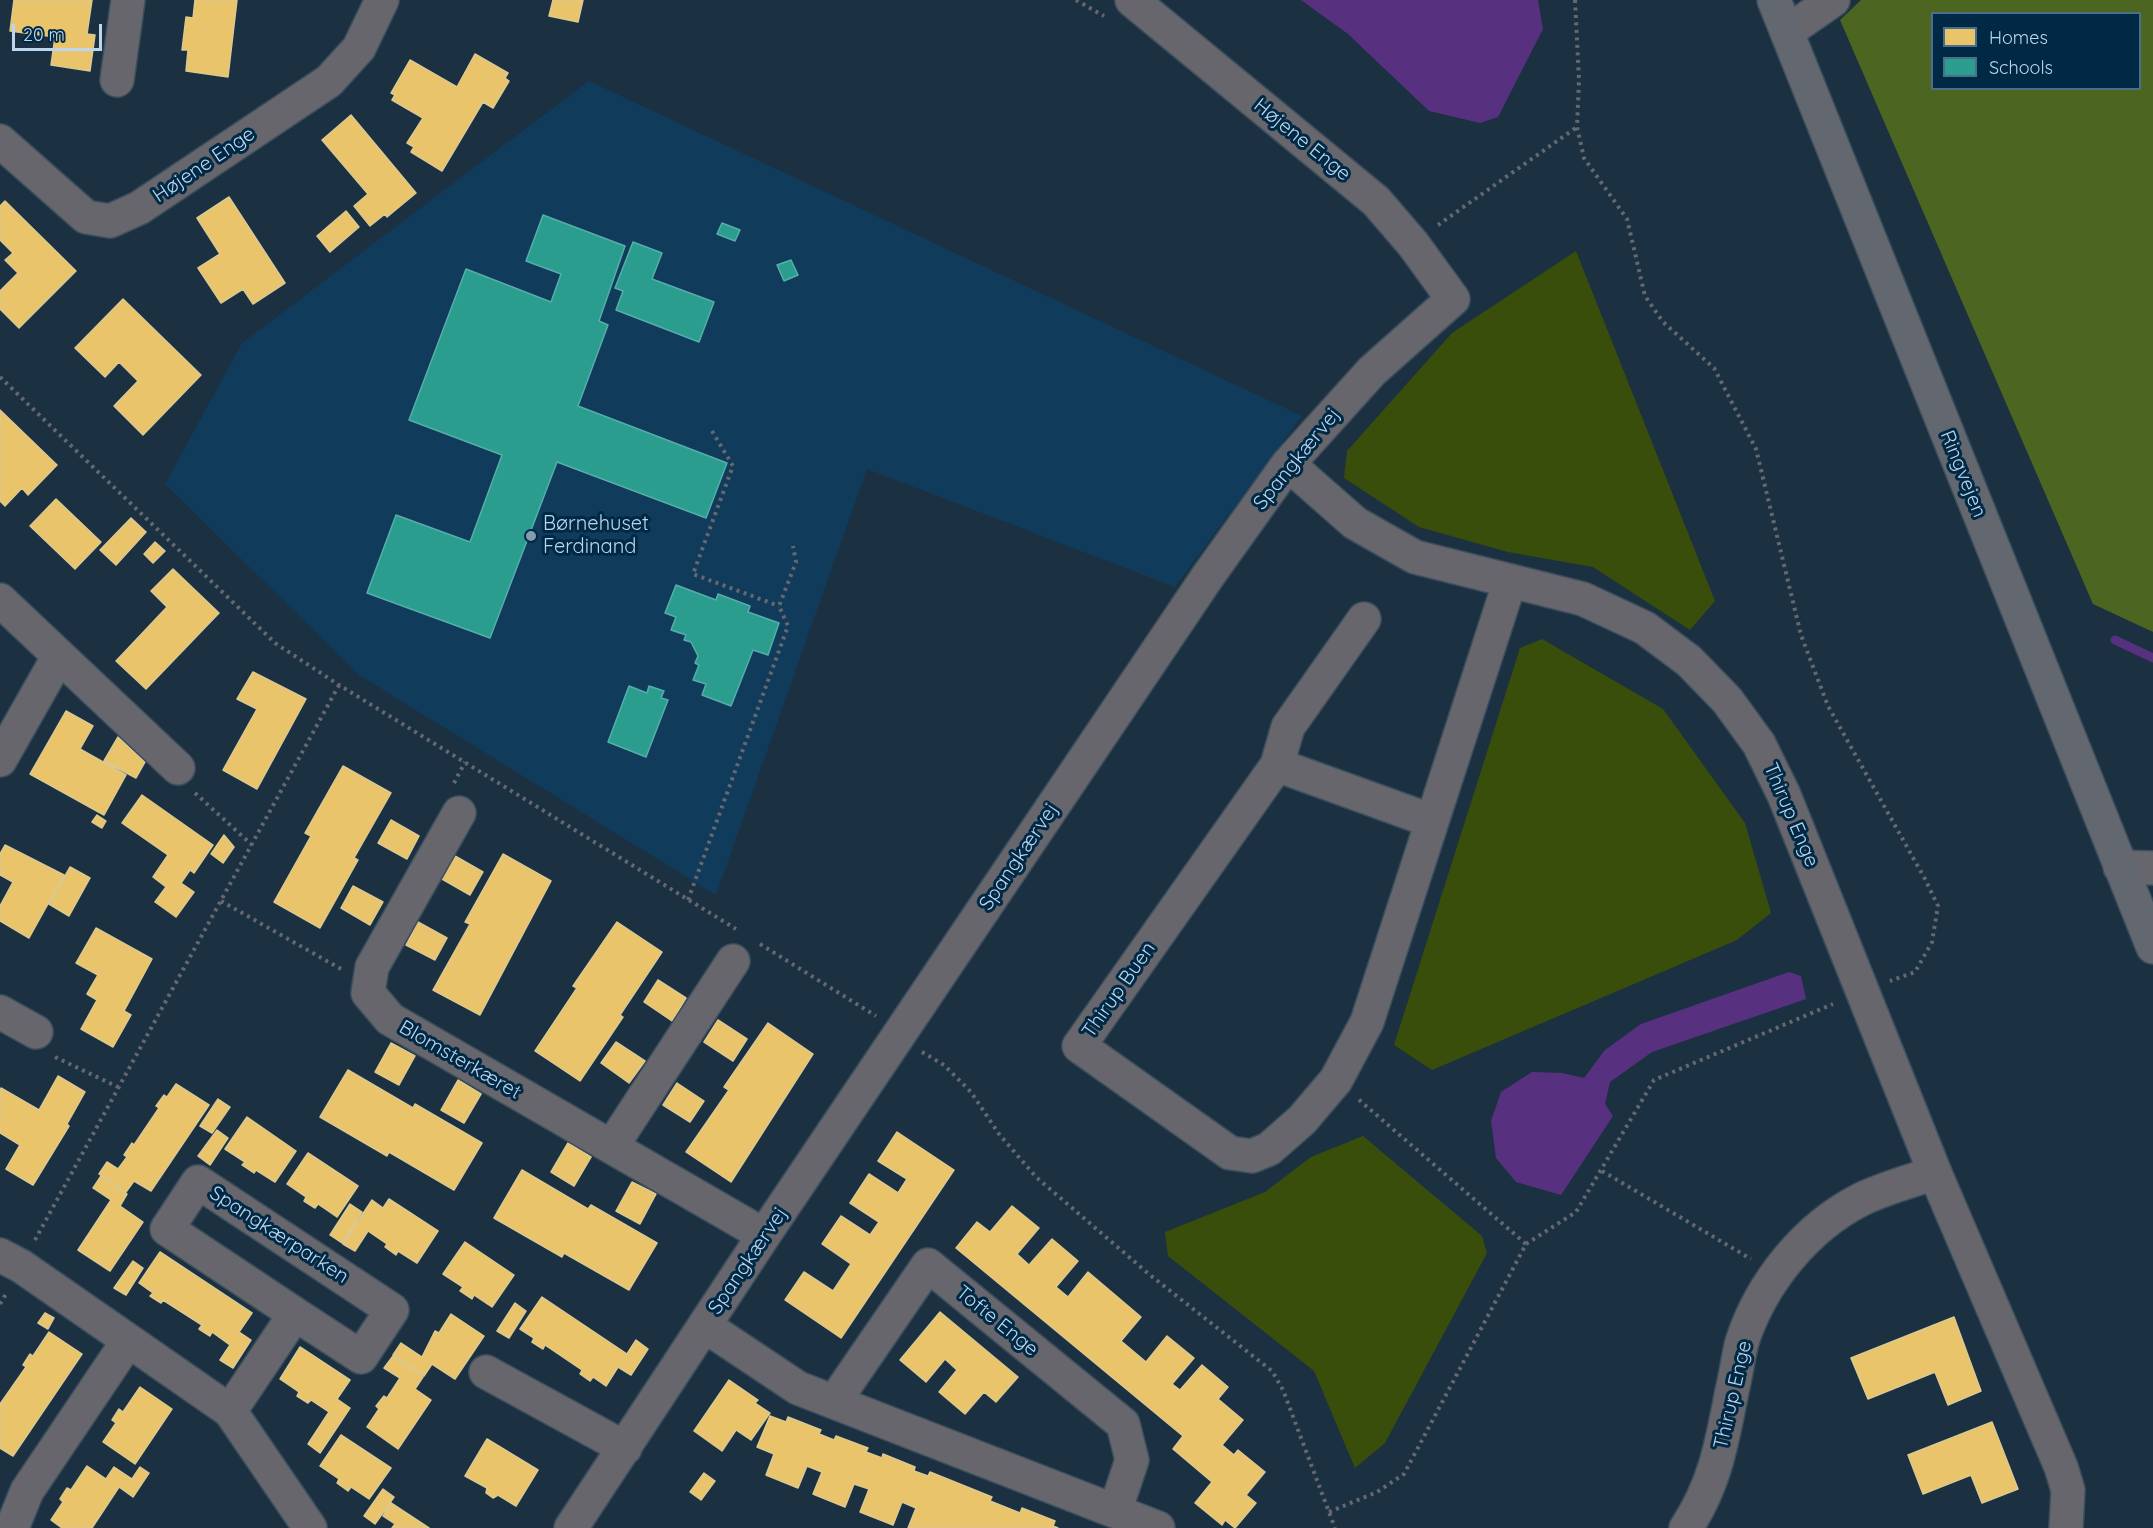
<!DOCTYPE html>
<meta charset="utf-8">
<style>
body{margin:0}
#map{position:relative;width:2153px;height:1528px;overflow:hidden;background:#1b3141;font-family:Quicksand,sans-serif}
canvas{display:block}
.legend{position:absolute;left:1931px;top:12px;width:210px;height:78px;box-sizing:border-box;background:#002946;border:2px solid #4b6e89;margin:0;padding:8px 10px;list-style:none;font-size:18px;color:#bcd6ed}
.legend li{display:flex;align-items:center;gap:12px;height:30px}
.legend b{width:30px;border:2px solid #4b6e89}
.scale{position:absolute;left:12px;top:24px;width:90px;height:27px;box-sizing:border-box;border:3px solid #bcd6ed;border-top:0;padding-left:8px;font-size:18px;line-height:21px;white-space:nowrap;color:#bcd6ed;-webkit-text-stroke:4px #002946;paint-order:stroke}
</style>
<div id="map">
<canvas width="2153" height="1528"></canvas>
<ul class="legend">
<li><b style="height:16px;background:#e9c46a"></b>Homes</li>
<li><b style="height:16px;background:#2a9d8f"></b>Schools</li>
</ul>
<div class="scale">20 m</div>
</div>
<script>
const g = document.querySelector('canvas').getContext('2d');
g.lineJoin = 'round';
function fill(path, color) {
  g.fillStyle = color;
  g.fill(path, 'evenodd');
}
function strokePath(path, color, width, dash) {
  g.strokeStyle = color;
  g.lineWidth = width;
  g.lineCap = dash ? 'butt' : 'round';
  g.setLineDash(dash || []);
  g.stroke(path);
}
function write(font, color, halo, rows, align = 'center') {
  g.font = font + ' Quicksand,sans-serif';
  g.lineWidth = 6;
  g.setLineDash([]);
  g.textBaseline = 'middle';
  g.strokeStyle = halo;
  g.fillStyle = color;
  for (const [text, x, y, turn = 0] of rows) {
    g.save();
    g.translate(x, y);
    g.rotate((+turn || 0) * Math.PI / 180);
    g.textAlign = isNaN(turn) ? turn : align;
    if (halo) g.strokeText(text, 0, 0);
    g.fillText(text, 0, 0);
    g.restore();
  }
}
fill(new Path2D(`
 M 589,81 L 1302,416 L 1175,587 L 867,469 L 716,895 L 359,675 L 165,484 L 242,343 Z`), '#113b5b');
fill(new Path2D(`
 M 1576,251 L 1715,601 L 1690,630 L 1593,567 L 1508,552 L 1419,527 L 1344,478 L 1347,451 L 1452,333 Z
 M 1542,639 L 1663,709 L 1745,823 L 1771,913 L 1737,940 L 1432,1070 L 1394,1045 L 1520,648 Z
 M 1363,1136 L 1482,1236 L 1487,1253 L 1385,1443 L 1355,1468 L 1314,1371 L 1168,1256 L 1165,1232 L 1265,1192 L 1311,1157 Z`), '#394e0b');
fill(new Path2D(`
 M 1861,0 L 2153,0 L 2153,632 L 2093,604 L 1840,20 ZM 1932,14 L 2140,14 L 2140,88 L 1932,88 Z`), '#4c6520');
fill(new Path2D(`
 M 1301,0 L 1538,0 L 1543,29 L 1498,117 L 1480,123 L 1429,111 L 1348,34 Z
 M 1789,972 L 1801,976 L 1806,999 L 1652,1052 L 1610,1082 L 1605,1104 L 1613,1116 L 1561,1195 L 1516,1182 L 1496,1158 L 1491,1121 L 1501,1092 L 1532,1072 L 1562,1073 L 1584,1078 L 1605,1050 L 1641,1024 Z`), '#57317f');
const homes = new Path2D(`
 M 14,0 L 92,0 L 87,34 L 95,35 L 90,71 L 51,65 L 55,37 L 10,31 Z
 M 195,0 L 237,0 L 228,77 L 186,71 L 188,50 L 182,50 L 186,17 L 193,18 Z
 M 553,0 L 583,0 L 578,22 L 549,16 Z
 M 475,54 L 508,73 L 505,78 L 509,81 L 493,108 L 483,102 L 442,171 L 411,152 L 414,147 L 407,143 L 423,118 L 392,100 L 395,95 L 391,93 L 410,60 L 457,87 Z
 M 351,115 L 416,193 L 387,217 L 385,214 L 370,226 L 354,206 L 368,194 L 322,140 Z
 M 229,197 L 285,283 L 253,304 L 243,289 L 221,303 L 198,268 L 220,254 L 197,218 Z
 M 5,201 L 76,271 L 19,328 L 0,309 L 0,291 L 18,273 L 5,260 L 13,253 L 0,240 L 0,206 Z
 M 346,211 L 359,227 L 330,252 L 317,236 Z
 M 123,299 L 201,375 L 143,435 L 114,406 L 138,381 L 119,362 L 105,377 L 75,348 Z
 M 0,410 L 57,465 L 28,495 L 22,488 L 5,506 L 0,501 Z
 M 56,499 L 101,542 L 75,569 L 30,526 Z
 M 131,518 L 146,532 L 116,565 L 100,550 Z
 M 155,542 L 165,551 L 153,563 L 144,554 Z
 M 173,569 L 219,613 L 146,689 L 116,661 L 167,607 L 151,591 Z
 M 253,672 L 306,699 L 257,789 L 223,770 L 257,709 L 237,699 Z
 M 66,711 L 93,726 L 80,749 L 126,775 L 104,815 L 30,774 Z
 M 118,737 L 145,762 L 136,778 L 104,761 Z
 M 343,766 L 391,793 L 354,858 L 358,860 L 320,928 L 274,902 L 311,836 L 305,833 Z
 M 142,795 L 213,845 L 194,873 L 190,870 L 181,883 L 194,892 L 176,917 L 155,902 L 166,887 L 153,877 L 168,855 L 122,823 Z
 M 97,815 L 106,821 L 102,828 L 92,822 Z
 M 391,820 L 419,836 L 407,859 L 378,843 Z
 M 224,835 L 234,847 L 223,863 L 211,854 Z
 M 5,845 L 64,875 L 29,938 L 0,921 L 0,906 L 13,882 L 0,875 L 0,854 Z
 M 503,854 L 551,881 L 480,1015 L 433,990 L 470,924 L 465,922 Z
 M 455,856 L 483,872 L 470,895 L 442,879 Z
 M 70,867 L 90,878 L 69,916 L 49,904 Z
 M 353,886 L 383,902 L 370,925 L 341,908 Z
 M 418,922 L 447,938 L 435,960 L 406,945 Z
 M 617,922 L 662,952 L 620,1015 L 623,1017 L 580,1081 L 535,1051 L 577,988 L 573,986 Z
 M 96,928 L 152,959 L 124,1011 L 131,1015 L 113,1047 L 81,1029 L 97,1000 L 87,994 L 98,975 L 76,963 Z
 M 658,980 L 686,998 L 672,1021 L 644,1002 Z
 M 718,1020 L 747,1039 L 733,1061 L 704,1042 Z
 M 768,1023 L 813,1054 L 731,1182 L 686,1152 L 729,1090 L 724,1087 Z
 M 616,1042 L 645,1061 L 629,1083 L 601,1063 Z
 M 391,1043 L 415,1056 L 399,1085 L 375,1072 Z
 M 348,1070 L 413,1108 L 415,1104 L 482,1143 L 454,1190 L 389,1152 L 387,1156 L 320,1117 Z
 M 58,1076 L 85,1092 L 67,1124 L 69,1126 L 33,1185 L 6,1169 L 20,1145 L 0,1133 L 0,1091 L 1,1088 L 39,1110 Z
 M 458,1080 L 481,1094 L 464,1123 L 441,1110 Z
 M 677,1083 L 704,1101 L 690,1122 L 663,1105 Z
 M 176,1084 L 209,1105 L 151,1191 L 134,1181 L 126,1192 L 99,1174 L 107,1162 L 118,1169 L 127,1157 L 124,1155 L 132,1143 L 134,1145 L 159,1108 L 156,1106 L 164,1095 L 167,1097 Z
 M 218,1099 L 230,1107 L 212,1133 L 200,1126 Z
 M 247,1117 L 296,1151 L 275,1182 L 256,1170 L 254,1173 L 242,1165 L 245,1162 L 225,1149 Z
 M 217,1130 L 228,1138 L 210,1165 L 198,1156 Z
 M 897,1132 L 954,1170 L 841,1338 L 785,1300 L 804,1272 L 833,1291 L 851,1264 L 822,1244 L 841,1216 L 870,1235 L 879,1222 L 850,1203 L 869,1174 L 898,1193 L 907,1179 L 878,1161 Z
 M 568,1143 L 591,1157 L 574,1186 L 551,1172 Z
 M 308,1153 L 358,1186 L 337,1217 L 318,1204 L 315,1208 L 304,1201 L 306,1197 L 287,1184 Z
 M 522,1170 L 588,1209 L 591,1205 L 657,1243 L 629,1290 L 564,1253 L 562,1257 L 494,1218 Z
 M 101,1176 L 127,1194 L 120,1206 L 143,1222 L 110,1271 L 78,1250 L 111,1200 L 93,1188 Z
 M 632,1182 L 656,1194 L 640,1224 L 616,1211 Z
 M 389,1199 L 438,1231 L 417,1263 L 398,1251 L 396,1255 L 385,1247 L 387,1244 L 368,1231 L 355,1251 L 343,1244 L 372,1200 L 383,1208 Z
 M 350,1204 L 362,1212 L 342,1243 L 330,1235 Z
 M 1012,1206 L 1039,1228 L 1017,1254 L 1029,1265 L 1052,1239 L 1078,1261 L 1056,1287 L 1068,1297 L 1088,1272 L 1141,1317 L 1121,1341 L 1146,1362 L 1167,1336 L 1194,1358 L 1172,1384 L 1180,1390 L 1202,1365 L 1228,1387 L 1218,1399 L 1243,1420 L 1222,1445 L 1234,1455 L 1238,1450 L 1265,1472 L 1246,1495 L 1256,1503 L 1235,1528 L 1225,1520 L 1222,1525 L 1195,1503 L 1212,1482 L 1173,1449 L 1183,1436 L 956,1248 L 977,1222 L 990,1232 Z
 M 465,1242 L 514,1275 L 492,1307 L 474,1295 L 472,1299 L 460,1291 L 463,1287 L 443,1274 Z
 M 160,1252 L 252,1313 L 239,1332 L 251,1340 L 233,1368 L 220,1360 L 230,1345 L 212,1332 L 210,1336 L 199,1329 L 202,1325 L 163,1300 L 161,1303 L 150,1296 L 153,1293 L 139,1283 Z
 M 133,1261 L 143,1268 L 126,1295 L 114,1288 Z
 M 542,1297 L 627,1354 L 636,1340 L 648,1349 L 631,1375 L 618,1367 L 606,1386 L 593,1377 L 590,1381 L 580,1374 L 582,1370 L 545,1345 L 543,1349 L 532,1342 L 534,1338 L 520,1329 Z
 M 515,1303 L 526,1311 L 509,1338 L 497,1331 Z
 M 940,1312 L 1018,1377 L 996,1402 L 984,1392 L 965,1414 L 939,1392 L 957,1370 L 945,1359 L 926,1382 L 900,1360 Z
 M 45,1313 L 54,1318 L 48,1329 L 38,1323 Z
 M 451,1314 L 484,1336 L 455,1379 L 432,1364 L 424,1376 L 393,1355 L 401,1343 L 422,1357 L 435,1331 L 439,1333 Z
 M 1954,1317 L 1981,1391 L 1948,1405 L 1935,1372 L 1868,1399 L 1851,1358 Z
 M 49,1332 L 82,1354 L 13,1456 L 0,1448 L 0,1404 L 26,1367 L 23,1365 L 30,1354 L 33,1356 Z
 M 300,1347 L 350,1380 L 337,1399 L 350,1408 L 320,1453 L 308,1444 L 329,1412 L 311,1400 L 308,1403 L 297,1396 L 299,1392 L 280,1379 Z
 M 393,1356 L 423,1377 L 415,1389 L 431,1400 L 398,1449 L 367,1427 L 379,1409 L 376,1406 L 384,1396 L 387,1398 L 400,1378 L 384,1368 Z
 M 729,1380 L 758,1400 L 755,1403 L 770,1413 L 751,1440 L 736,1430 L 722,1451 L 694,1431 Z
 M 140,1387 L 172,1409 L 135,1464 L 103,1442 L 116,1423 L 112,1420 L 119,1409 L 123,1412 Z
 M 770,1416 L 786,1422 L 788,1417 L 821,1430 L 819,1434 L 834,1440 L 836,1436 L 868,1448 L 866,1452 L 882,1458 L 883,1454 L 915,1467 L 914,1471 L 928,1476 L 930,1472 L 992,1497 L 990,1501 L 1020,1513 L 1022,1508 L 1055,1521 L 1053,1526 L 1058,1528 L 908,1528 L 916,1508 L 902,1502 L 893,1525 L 860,1512 L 869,1489 L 854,1484 L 845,1507 L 813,1494 L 822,1472 L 807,1466 L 798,1488 L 766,1475 L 774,1454 L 757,1447 Z
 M 1992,1422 L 2018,1489 L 1982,1503 L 1971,1475 L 1923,1494 L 1908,1455 Z
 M 341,1435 L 391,1468 L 369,1499 L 351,1487 L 348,1491 L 337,1483 L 339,1479 L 320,1466 Z
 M 487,1439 L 538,1470 L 516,1506 L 498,1495 L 493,1498 L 486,1493 L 487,1488 L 465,1476 Z
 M 87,1466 L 106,1479 L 114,1467 L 132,1479 L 140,1467 L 149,1473 L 133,1497 L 119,1487 L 92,1528 L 62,1528 L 51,1520 L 63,1502 L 60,1499 L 67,1488 L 71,1490 Z
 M 704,1473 L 715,1481 L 701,1500 L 690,1492 Z
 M 383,1489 L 394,1497 L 375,1524 L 364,1516 Z
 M 391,1503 L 429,1528 L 392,1528 L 395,1524 L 383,1516 Z`);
fill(homes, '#e9c46a');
strokePath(homes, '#dcc991', 1.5);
const schools = new Path2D(`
 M 543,215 L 625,246 L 599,321 L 608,325 L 578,406 L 727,463 L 706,518 L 557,462 L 490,638 L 367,593 L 396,515 L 470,542 L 502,455 L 409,420 L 466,269 L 551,302 L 561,274 L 526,261 Z
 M 722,223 L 740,230 L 735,241 L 717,234 Z
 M 633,242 L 662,253 L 652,279 L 714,302 L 699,342 L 616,310 L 623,291 L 615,288 Z
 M 791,260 L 798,275 L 784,281 L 777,265 Z
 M 676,585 L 716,600 L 718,594 L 750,606 L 748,612 L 779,623 L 768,655 L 753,650 L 731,706 L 702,695 L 706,684 L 693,680 L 699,665 L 695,663 L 698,656 L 691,642 L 684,640 L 686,635 L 671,630 L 676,617 L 665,613 Z
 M 629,686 L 647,693 L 649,686 L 664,691 L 661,698 L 668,700 L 646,757 L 608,742 Z`);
fill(schools, '#2a9d8f');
strokePath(schools, '#56aeab', 1.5);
strokePath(new Path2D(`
 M 2115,640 L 2153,658`), '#57317f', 9);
const minor = new Path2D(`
 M 1787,32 L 1833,0
 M 117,80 L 128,0
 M 0,141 L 86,217 L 110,221 L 139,208 L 329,81 L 359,48 L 382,0
 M 1288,464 L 1355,523 L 1415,557 L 1583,599 L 1645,628 L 1689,661 L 1727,700 L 1759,744 L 1784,795 L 1935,1173 L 2061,1467 L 2068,1490 L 2066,1528
 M 0,600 L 178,768
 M 0,760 L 59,656
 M 1277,765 L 1288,727 L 1364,619
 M 459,813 L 372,967 L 368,993 L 390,1019 L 764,1235
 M 1432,821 L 1277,765 L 1079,1046 L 1230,1153 L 1252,1156 L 1269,1149 L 1302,1120 L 1336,1080 L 1367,1022 L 1510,581
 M 2120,867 L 2153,868
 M 0,1012 L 36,1032
 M 612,1146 L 733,961
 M 0,1255 L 21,1266 L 230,1411 L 310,1528
 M 705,1326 L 798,1388 L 1158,1528
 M 486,1372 L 625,1448
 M 834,1402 L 928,1265 L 1123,1424 L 1132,1460 L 1115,1511
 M 230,1411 L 295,1314 L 167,1229 L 198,1182 L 392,1310 L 361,1357 L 295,1314
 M 12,1528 L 27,1491 L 128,1341
 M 571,1528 L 764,1235 L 1208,576 L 1288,464 L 1372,371 L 1453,299 L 1413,244 L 1376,201 L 1132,0
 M 1686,1528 C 1715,1485 1722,1442 1732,1391 C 1736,1375 1738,1358 1742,1342 C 1761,1283 1806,1227 1862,1199 C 1885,1188 1911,1181 1935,1173`);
const major = new Path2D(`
 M 1774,0 L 2153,947`);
strokePath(minor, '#3b4e5d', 36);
strokePath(major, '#3b4e5d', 36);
strokePath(new Path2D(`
 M 1076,0 L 1104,16
 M 1575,0 L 1579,80 L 1577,127 L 1584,158 L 1627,219 L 1645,296 L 1663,322 L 1714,368 L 1756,449 L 1801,635 L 1828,706 L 1925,879 L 1938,906 L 1932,942 L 1915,972 L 1890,981
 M 1438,225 L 1577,127
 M 0,377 L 275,643 L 339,685 L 736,929
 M 712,431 L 733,466 L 693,574 L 779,606
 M 454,783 L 465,762
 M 195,793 L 252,845
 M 688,900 L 788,626 L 779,606 L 796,562 L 793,546
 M 221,901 L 341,969
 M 760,944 L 876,1016
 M 922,1052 L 944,1065 L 971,1092 L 999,1134 L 1036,1177 L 1150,1275 L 1272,1371 L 1283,1390 L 1335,1528
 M 55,1057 L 118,1087
 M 1602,1171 L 1751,1259
 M 35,1240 L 339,685
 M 1526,1244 L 1576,1212 L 1654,1080 L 1833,1004
 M 0,1304 L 6,1294
 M 1329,1512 L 1377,1492 L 1404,1474 L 1526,1244 L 1358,1099`), '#66686f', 4, [3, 4.5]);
strokePath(minor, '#67666c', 33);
strokePath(major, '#636770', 33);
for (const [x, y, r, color] of [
 [531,536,6,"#849cb1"]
]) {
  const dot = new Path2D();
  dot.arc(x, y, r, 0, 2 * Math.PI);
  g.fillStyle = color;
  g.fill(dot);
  strokePath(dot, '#002946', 2);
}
write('20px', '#bcd6ed', '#002946', [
 ["Højene Enge",1302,140,39],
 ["Højene Enge",204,165,-34],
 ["Spangkærvej",1297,459,-51],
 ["Ringvejen",1963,474,68],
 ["Thirup Enge",1791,815,67],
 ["Spangkærvej",1019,857,-56],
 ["Thirup Buen",1119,990,-55],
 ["Blomsterkæret",460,1060,30],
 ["Spangkærparken",279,1235,33],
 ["Spangkærvej",748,1261,-56],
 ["Tofte Enge",997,1321,39],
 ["Thirup Enge",1733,1395,-77]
]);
write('20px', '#bcd6ed', '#002946', [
 ["Børnehuset",543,524],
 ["Ferdinand",543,547]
], 'left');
</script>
